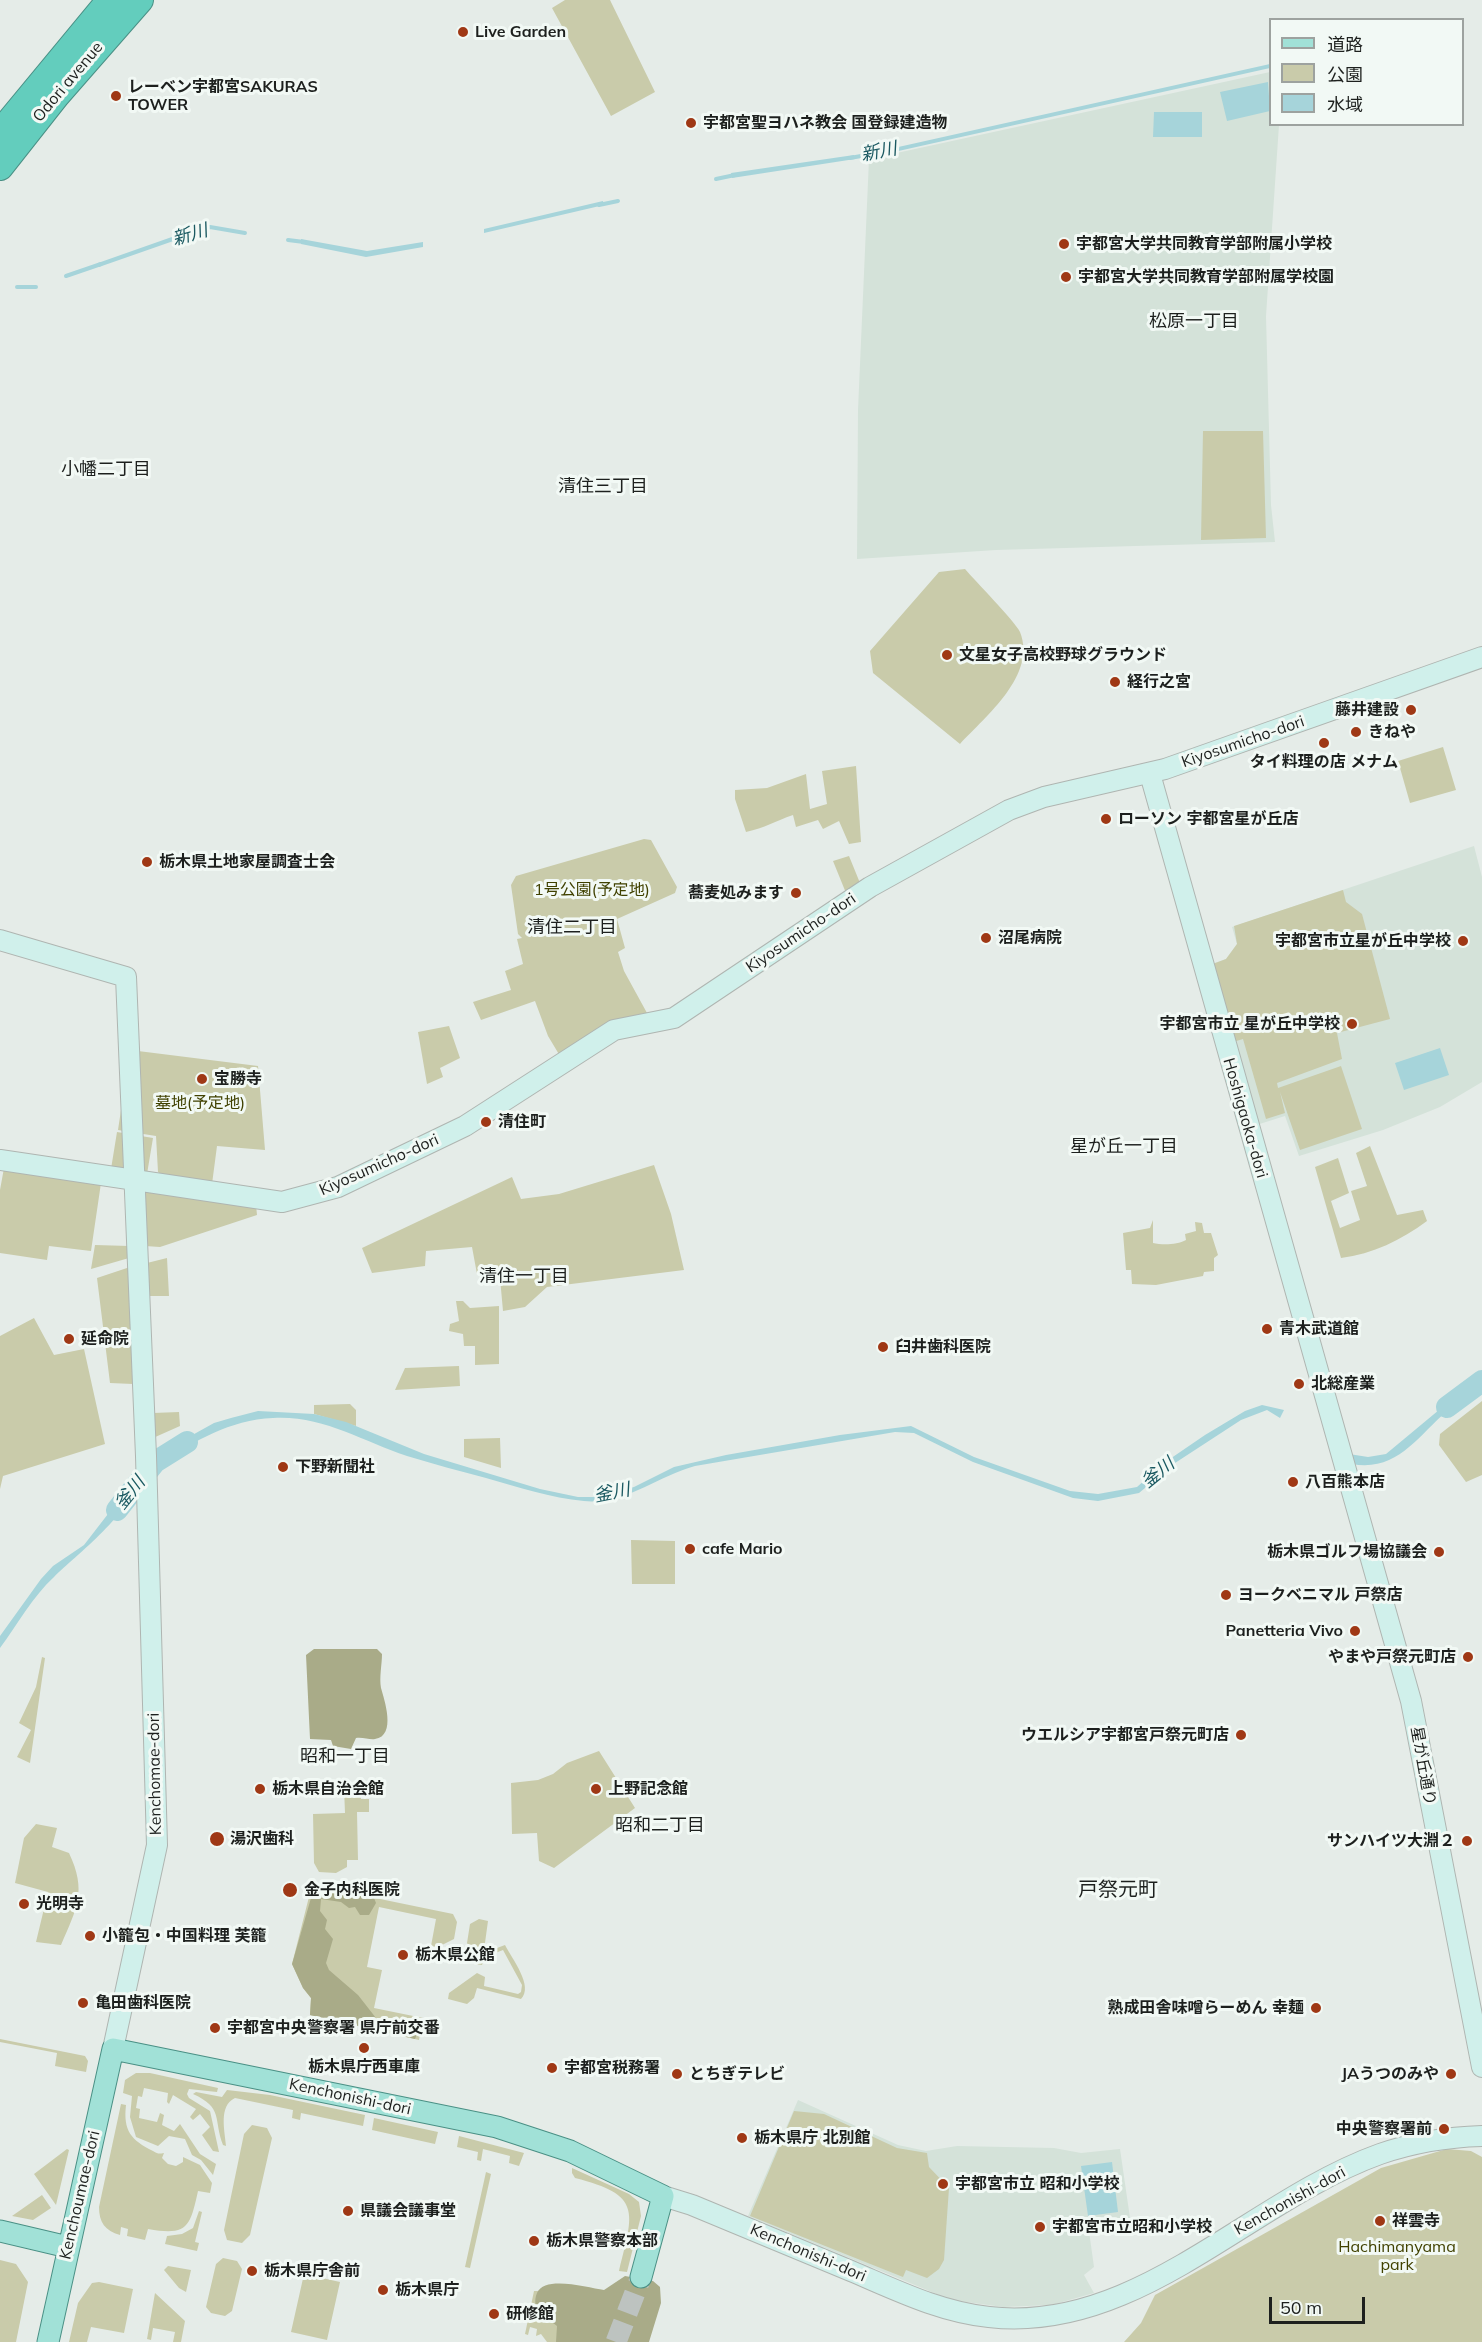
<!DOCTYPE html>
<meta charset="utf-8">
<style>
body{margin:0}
#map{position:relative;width:1482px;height:2342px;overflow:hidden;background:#e5ece8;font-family:Mulish,"Noto Sans JP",sans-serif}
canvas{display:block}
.legend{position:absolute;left:1269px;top:18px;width:195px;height:108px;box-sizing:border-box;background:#f2f9f5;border:2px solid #9da29f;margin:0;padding:8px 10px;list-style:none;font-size:18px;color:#1d201e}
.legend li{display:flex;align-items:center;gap:12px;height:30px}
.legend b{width:30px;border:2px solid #9da29f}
.scale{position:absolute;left:1269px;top:2297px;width:96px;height:27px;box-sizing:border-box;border:3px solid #1d201e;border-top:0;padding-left:8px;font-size:18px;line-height:21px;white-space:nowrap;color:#1d201e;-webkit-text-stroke:4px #f2f9f5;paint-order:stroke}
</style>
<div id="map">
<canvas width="1482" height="2342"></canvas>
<ul class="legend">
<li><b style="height:8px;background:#a1e1d7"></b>道路</li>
<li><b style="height:16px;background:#c9cbaa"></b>公園</li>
<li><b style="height:16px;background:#a6d4da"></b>水域</li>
</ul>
<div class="scale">50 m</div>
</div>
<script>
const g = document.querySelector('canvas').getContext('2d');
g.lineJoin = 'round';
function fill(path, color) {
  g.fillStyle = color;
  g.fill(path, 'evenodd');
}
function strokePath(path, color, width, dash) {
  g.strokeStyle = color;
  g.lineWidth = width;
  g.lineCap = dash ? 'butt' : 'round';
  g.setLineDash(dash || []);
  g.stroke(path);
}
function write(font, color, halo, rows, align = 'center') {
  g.font = font + ' Mulish,"Noto Sans JP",sans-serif';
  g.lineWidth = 6;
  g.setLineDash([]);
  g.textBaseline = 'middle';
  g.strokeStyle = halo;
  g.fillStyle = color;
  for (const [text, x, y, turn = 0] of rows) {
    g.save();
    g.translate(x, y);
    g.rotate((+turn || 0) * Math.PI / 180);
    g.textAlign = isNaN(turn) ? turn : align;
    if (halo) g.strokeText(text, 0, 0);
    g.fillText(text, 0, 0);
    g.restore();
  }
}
fill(new Path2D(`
 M 1270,72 L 1270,124 L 1279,125 L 1266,316 L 1271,505 L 1275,542 L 996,550 L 857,559 L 858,410 L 869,159 Z
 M 1474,846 L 1482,877 L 1482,1082 L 1440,1107 L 1383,1130 L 1299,1156 L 1285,1116 L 1250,1127 L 1206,966 L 1226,959 L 1237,944 L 1232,927 Z
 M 798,2100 L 898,2145 L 926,2151 L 957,2146 L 1054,2148 L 1081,2153 L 1120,2149 L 1130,2218 L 1088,2224 L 1094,2267 L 1084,2275 L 1094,2293 L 1052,2305 L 1003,2307 L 951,2300 L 748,2216 Z`), '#d4e2d9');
fill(new Path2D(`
 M 565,0 L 610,0 L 655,92 L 611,116 L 552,8 Z
 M 1203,431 L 1263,431 L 1266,538 L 1201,540 Z
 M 965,569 C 975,581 1015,621 1020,632 C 1037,675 986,716 960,744 L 873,673 L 870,651 L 939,572 Z
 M 1443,747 L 1456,790 L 1410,803 L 1398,761 Z
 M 856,766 L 861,842 L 849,844 L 839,821 L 823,829 L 818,820 L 796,827 L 793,815 C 775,821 765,828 746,832 L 735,799 L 735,790 L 767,788 L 806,774 L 810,809 L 827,804 L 822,771 Z
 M 644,839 L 651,840 L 677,887 L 675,893 L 617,919 L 625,948 L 618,952 L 624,971 L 647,1013 C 614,1017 588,1037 560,1056 L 548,1036 L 535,1001 L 481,1020 L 473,1002 L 511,990 L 505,971 L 523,964 L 517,939 L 522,938 L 518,934 L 511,885 L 516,876 Z
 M 849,856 L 860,883 L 846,893 L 833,861 Z
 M 1343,890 L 1346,902 L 1362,914 L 1390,1019 L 1337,1033 L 1342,1059 L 1277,1083 L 1278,1088 L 1341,1066 L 1362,1129 L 1300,1150 L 1280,1092 L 1285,1113 L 1266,1119 L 1243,1039 L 1233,1042 L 1210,965 L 1226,959 L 1237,944 L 1234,926 Z
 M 449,1026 L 460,1058 L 440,1068 L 443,1077 L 427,1084 L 418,1032 Z
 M 130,1050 L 258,1066 L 265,1150 L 217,1146 L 212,1184 L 164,1177 L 158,1172 L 156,1136 L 118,1130 Z
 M 117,1132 L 153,1138 L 147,1174 L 111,1169 Z
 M 1370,1146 L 1397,1215 L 1423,1210 L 1427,1221 C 1401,1240 1373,1254 1341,1258 L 1315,1167 L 1338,1158 L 1349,1193 L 1331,1201 L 1340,1228 L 1360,1220 L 1351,1191 L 1367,1186 L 1356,1153 Z
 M 654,1165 L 671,1214 L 684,1270 L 547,1287 L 525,1307 L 503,1311 L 500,1278 L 477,1274 L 472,1247 L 426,1251 L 425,1266 L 372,1273 L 362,1248 L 512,1177 L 521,1199 L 559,1194 Z
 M 4,1168 L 101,1183 L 91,1251 L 49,1246 L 47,1260 L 0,1253 L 0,1190 Z
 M 143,1190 L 256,1205 L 257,1215 L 160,1247 L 145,1246 Z
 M 1153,1220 L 1153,1243 C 1162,1245 1177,1245 1186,1240 L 1185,1234 L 1196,1231 L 1195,1222 L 1202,1223 L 1204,1233 L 1211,1233 L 1218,1255 L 1214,1258 L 1214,1271 L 1204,1272 L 1203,1276 L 1156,1285 L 1132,1284 L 1131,1270 L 1126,1270 L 1123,1233 L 1150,1228 Z
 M 95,1245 L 129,1246 L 129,1258 L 91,1269 Z
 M 167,1258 L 169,1296 L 148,1296 L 147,1263 Z
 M 130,1267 L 133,1384 L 110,1383 L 97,1278 Z
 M 456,1301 L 463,1301 L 470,1308 L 499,1306 L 499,1364 L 475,1365 L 475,1346 L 464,1346 L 463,1334 L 449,1331 L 450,1324 L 459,1321 Z
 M 34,1318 L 54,1355 L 84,1349 L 105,1444 L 3,1476 L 0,1489 L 0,1336 Z
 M 459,1366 L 460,1386 L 395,1390 L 405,1368 Z
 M 1482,1401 L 1482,1475 L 1466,1482 L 1439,1445 L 1440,1434 Z
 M 350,1404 L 356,1410 L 356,1426 L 314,1414 L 314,1405 Z
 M 179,1412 L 180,1426 L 153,1438 L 153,1413 Z
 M 500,1438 L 501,1468 L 464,1457 L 464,1439 Z
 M 631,1540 L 675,1541 L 675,1584 L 632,1584 Z
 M 42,1657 L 45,1658 L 30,1763 L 17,1757 L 31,1730 L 19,1723 L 36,1687 Z
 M 599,1751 L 635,1808 L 554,1868 L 539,1861 L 537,1833 L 512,1834 L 511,1783 L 538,1780 L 553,1774 L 567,1763 Z
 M 344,1788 L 361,1788 L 361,1799 L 369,1799 L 369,1812 L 357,1812 L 358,1860 L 347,1860 L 347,1867 L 336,1873 L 319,1872 L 314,1863 L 313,1814 L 345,1813 Z
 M 36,1824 L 57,1828 L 52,1847 L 69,1853 C 87,1891 77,1908 61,1945 L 36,1942 L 48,1892 L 15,1883 L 24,1838 Z
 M 312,1885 L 453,1914 L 457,1922 L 454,1939 L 438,1947 L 431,1946 L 436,1919 L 379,1907 L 367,1967 L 382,1970 L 374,2008 L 423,2018 L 419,2040 L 310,2015 L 311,1998 L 303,1988 L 292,1964 Z
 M 479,1919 L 488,1921 L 484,1950 L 489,1951 L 505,1945 C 512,1959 534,1986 521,1999 L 477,1988 L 474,1998 L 467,2004 L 448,1999 L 449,1993 L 477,1973 L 485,1977 L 484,1986 L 518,1994 L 521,1992 L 522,1985 L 503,1950 L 490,1955 L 486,1953 L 482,1965 L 475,1964 L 473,1952 L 467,1943 L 470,1924 Z
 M 0,2039 L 85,2056 L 88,2061 L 86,2072 L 55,2066 L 57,2053 L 0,2042 Z
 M 136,2073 L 150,2073 L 218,2088 L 217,2092 L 189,2089 L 187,2094 L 189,2098 L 210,2111 L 219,2152 L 213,2151 L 202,2135 L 210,2127 L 200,2114 L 193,2120 L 190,2117 L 196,2109 L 173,2095 L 169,2104 L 167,2102 L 168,2093 L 144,2088 L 142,2097 L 138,2096 L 136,2108 L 140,2109 L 139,2118 L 157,2122 L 160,2113 L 164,2115 L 162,2125 L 174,2131 L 180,2124 L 200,2154 L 216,2164 L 213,2175 L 201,2160 L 192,2155 L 185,2139 L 169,2136 L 158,2146 L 136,2137 L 130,2117 L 132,2096 L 123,2093 L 125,2080 Z
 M 227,2090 L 270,2095 L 365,2115 L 363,2126 L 301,2113 L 300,2120 L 292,2118 L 293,2110 L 235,2098 C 218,2106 225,2131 226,2146 L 223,2145 C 213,2119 224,2108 193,2094 L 196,2092 L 222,2097 Z
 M 121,2104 L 126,2105 C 123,2131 131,2140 153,2151 C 158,2154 159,2154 164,2153 L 162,2158 L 168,2164 L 176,2166 L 183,2162 L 183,2157 L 200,2165 L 212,2183 L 210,2193 L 198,2191 C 190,2227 188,2236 148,2229 L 145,2240 L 127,2236 L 128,2229 L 121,2227 L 120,2235 C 105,2231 99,2222 99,2207 Z
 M 794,2111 L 824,2114 L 897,2148 L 927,2153 L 929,2167 L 949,2188 L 944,2260 L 939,2269 L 927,2278 L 906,2270 L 903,2277 L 750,2216 Z
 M 374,2118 L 438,2132 L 435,2144 L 372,2130 Z
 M 252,2125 L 267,2128 L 272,2138 L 250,2235 L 242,2243 L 227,2240 L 224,2230 L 244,2134 Z
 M 459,2136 L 524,2153 L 519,2166 L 509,2163 L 510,2156 L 483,2149 L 481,2161 L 477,2160 L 478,2152 L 457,2147 Z
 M 67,2149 L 69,2150 L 56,2205 L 34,2174 Z
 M 1447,2149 L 1471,2151 L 1482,2157 L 1482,2342 L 1124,2342 L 1141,2323 L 1155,2295 L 1381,2168 Z
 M 572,2168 L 629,2194 L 639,2202 L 641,2216 L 627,2272 L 619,2271 C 634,2211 642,2195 575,2178 L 572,2173 Z
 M 486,2172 L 491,2174 L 470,2268 L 465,2267 Z
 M 42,2195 L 51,2208 L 33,2220 L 12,2216 Z
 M 199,2211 L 202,2212 L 195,2242 L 199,2243 L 197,2251 L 165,2244 L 167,2236 L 182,2234 L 193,2228 Z
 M 223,2258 L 237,2261 L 242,2269 L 232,2311 L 225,2316 L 211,2313 L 206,2307 L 216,2264 Z
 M 0,2260 L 16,2264 L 28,2282 L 16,2342 L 0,2342 Z
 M 168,2266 L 191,2270 L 186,2292 L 179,2288 L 164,2270 Z
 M 304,2274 L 340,2282 L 327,2340 L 291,2332 Z
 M 99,2282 L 133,2289 L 124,2333 L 91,2327 L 87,2342 L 69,2342 L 78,2303 L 92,2283 Z
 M 534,2291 L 552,2291 L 564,2326 L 559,2342 L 547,2342 L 541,2334 L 536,2336 L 537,2329 L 530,2327 L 528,2335 L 525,2334 Z
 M 155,2293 L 185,2321 L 181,2342 L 173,2342 L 175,2332 L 153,2328 L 151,2340 L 147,2339 Z`), '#c9cbaa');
fill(new Path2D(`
 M 314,1649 L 377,1649 L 382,1654 C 382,1664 379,1678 381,1688 C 384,1699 397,1736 375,1739 C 370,1740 363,1737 356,1738 L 351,1749 L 333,1746 L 331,1740 L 310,1739 L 306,1655 Z
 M 320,1886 L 374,1898 L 376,1903 L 369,1915 L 360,1915 L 355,1907 L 349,1908 L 341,1902 L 321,1899 L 320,1911 L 327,1920 L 325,1929 L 333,1939 L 326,1963 L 329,1970 L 358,1995 L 376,2018 L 395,2026 L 409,2025 L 413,2020 L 418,2020 L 420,2026 L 415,2039 L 310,2015 L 311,1998 L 303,1988 L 292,1964 L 313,1891 Z
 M 625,2276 L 653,2281 L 660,2287 L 661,2303 L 649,2342 L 556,2342 L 557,2326 C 546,2317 530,2310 537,2293 C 545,2275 588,2288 604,2290 Z`), '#a9ab88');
fill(new Path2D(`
 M 1270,64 L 1270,68 L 867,158 L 867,154 Z
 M 1268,82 L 1270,111 L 1227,121 L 1220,92 Z
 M 1154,112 L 1202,112 L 1202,137 L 1153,137 Z
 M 854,155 L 855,159 L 732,178 L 731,173 Z
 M 603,201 L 604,205 L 484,233 L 484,229 Z
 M 203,226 L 202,231 L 99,267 L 98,263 Z
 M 301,239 L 367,251 L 423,242 L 423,247 L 366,257 L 301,244 Z
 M 1440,1048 L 1449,1075 L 1404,1090 L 1395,1063 Z
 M 1469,1385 L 1474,1391 C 1465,1398 1455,1404 1447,1411 C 1417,1437 1397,1472 1352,1464 L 1349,1454 L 1368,1457 L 1386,1454 Z
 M 1262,1405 L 1284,1410 L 1280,1418 L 1267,1410 L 1241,1420 L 1175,1463 L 1139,1493 L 1098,1501 L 1073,1498 L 973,1462 L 914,1433 L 895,1432 L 695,1466 C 658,1476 625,1505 584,1501 C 551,1498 518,1487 486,1478 C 460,1471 433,1464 407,1456 C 362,1441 322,1415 273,1418 C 229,1420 196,1441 160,1463 L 160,1453 L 214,1423 L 231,1418 L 258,1411 L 314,1414 L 346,1422 L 424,1454 L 540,1489 L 578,1497 L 594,1497 L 634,1487 L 674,1467 L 726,1455 L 840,1435 L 911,1426 L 974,1457 L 1070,1491 L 1098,1494 L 1137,1487 L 1164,1463 L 1205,1435 L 1245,1411 Z
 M 135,1479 C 136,1510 75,1556 54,1577 C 33,1596 17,1625 0,1648 L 0,1636 L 41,1579 L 53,1566 L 84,1545 Z
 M 1112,2162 L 1118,2212 L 1088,2216 L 1081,2166 Z`), '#a6d4da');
strokePath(new Path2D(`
 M 850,158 L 872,154
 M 716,179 L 735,175
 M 599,205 L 618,201
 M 199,231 L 210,227 L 245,233
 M 288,240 L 304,242
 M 66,276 L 101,264
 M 17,287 L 36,287`), '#a6d4da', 4);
strokePath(new Path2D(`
 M 1447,1407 L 1482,1381
 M 117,1510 L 155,1462 L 187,1442`), '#a6d4da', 22);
strokePath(new Path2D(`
 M 616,2342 L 641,2277`), '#bdc3c0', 21, [21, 10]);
const secondary = new Path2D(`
 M 1150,774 L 1411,1701 L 1482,2067
 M 0,940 L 126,977 L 146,1456 L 157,1845 L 113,2049
 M 0,1160 L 282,1202 L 338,1187 L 465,1126 L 614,1030 L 674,1018 L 870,887 L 1009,810 L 1044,797 L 1165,769 L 1482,657
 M 663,2196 L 692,2205 C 745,2227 798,2249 851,2271 C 896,2290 940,2312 989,2317 C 1137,2334 1249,2201 1380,2154 C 1412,2143 1447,2137 1482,2136`);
const primary = new Path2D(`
 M 0,2231 L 68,2247
 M 48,2342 L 113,2049 L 497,2127 L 570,2151 L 663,2196 L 641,2277`);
const highway = new Path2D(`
 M 0,133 L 110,0
 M 0,167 L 56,96 L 140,0`);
strokePath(secondary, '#afb5b1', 22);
strokePath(primary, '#4a9085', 23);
strokePath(highway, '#4a9085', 28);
strokePath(secondary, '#d0f0eb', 20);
strokePath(primary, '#a1e1d7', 21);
strokePath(highway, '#63cdbd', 26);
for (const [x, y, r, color] of [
 [463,32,6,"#9f3815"],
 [116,96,6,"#9f3815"],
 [691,123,6,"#9f3815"],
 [1064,244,6,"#9f3815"],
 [1066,277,6,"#9f3815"],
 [947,655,6,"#9f3815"],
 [1115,682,6,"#9f3815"],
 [1411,710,6,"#9f3815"],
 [1356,732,6,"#9f3815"],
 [1324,743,6,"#9f3815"],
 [1106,819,6,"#9f3815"],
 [147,862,6,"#9f3815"],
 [796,893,6,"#9f3815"],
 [986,938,6,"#9f3815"],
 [1463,941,6,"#9f3815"],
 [1352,1024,6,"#9f3815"],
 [202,1079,6,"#9f3815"],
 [486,1122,6,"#9f3815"],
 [1267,1329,6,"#9f3815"],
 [69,1339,6,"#9f3815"],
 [883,1347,6,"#9f3815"],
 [1299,1384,6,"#9f3815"],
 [283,1467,6,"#9f3815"],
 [1293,1482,6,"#9f3815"],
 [690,1549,6,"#9f3815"],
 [1439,1552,6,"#9f3815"],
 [1226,1595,6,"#9f3815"],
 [1355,1631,6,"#9f3815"],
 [1468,1657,6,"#9f3815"],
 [1241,1735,6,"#9f3815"],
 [260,1789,6,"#9f3815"],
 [596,1789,6,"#9f3815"],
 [217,1839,8,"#9f3815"],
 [1467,1841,6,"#9f3815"],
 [290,1890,8,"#9f3815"],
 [24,1904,6,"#9f3815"],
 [90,1936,6,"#9f3815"],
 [403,1955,6,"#9f3815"],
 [83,2003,6,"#9f3815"],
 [1316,2008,6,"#9f3815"],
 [215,2028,6,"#9f3815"],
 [364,2048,6,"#9f3815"],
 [552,2068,6,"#9f3815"],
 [677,2074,6,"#9f3815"],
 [1451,2074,6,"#9f3815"],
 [1444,2129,6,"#9f3815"],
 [742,2138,6,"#9f3815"],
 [943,2184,6,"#9f3815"],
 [348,2211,6,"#9f3815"],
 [1380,2221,6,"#9f3815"],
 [1040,2227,6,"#9f3815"],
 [534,2241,6,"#9f3815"],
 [252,2271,6,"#9f3815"],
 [383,2290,6,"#9f3815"],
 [494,2314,6,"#9f3815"]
]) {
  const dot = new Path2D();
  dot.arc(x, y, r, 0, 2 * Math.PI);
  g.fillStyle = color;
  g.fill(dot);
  strokePath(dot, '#f2f9f5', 2);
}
write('bold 16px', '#1d201e', '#f2f9f5', [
 ["Live Garden",475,32],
 ["レーベン宇都宮SAKURAS",128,87],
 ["TOWER",128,105],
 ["宇都宮聖ヨハネ教会 国登録建造物",703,123],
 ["宇都宮大学共同教育学部附属小学校",1076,244],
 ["宇都宮大学共同教育学部附属学校園",1078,277],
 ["文星女子高校野球グラウンド",959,655],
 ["経行之宮",1127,682],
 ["藤井建設",1399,710,"right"],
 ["きねや",1368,732],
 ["タイ料理の店 メナム",1324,762,"center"],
 ["ローソン 宇都宮星が丘店",1118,819],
 ["栃木県土地家屋調査士会",159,862],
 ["蕎麦処みます",784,893,"right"],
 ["沼尾病院",998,938],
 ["宇都宮市立星が丘中学校",1451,941,"right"],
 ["宇都宮市立 星が丘中学校",1340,1024,"right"],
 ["宝勝寺",214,1079],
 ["清住町",498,1122],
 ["青木武道館",1279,1329],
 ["延命院",81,1339],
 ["臼井歯科医院",895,1347],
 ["北総産業",1311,1384],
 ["下野新聞社",295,1467],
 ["八百熊本店",1305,1482],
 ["cafe Mario",702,1549],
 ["栃木県ゴルフ場協議会",1427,1552,"right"],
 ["ヨークベニマル 戸祭店",1238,1595],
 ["Panetteria Vivo",1343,1631,"right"],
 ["やまや戸祭元町店",1456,1657,"right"],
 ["ウエルシア宇都宮戸祭元町店",1229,1735,"right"],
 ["栃木県自治会館",272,1789],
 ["上野記念館",608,1789],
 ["湯沢歯科",230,1839],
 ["サンハイツ大淵２",1455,1841,"right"],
 ["金子内科医院",304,1890],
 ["光明寺",36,1904],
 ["小籠包・中国料理 芙籠",102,1936],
 ["栃木県公館",415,1955],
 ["亀田歯科医院",95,2003],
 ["熟成田舎味噌らーめん 幸麺",1304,2008,"right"],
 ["宇都宮中央警察署 県庁前交番",227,2028],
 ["栃木県庁西車庫",364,2067,"center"],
 ["宇都宮税務署",564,2068],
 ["とちぎテレビ",689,2074],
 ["JAうつのみや",1439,2074,"right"],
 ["中央警察署前",1432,2129,"right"],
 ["栃木県庁 北別館",754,2138],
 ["宇都宮市立 昭和小学校",955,2184],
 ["県議会議事堂",360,2211],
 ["祥雲寺",1392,2221],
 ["宇都宮市立昭和小学校",1052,2227],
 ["栃木県警察本部",546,2241],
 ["栃木県庁舎前",264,2271],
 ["栃木県庁",395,2290],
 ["研修館",506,2314]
], 'left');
write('16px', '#1d201e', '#f2f9f5', [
 ["Odori avenue",68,82,-50],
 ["Kiyosumicho-dori",1243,742,-19],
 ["Kiyosumicho-dori",801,933,-34],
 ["Hoshigaoka-dori",1245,1118,74],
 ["Kiyosumicho-dori",379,1165,-24],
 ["星が丘通り",1423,1766,80],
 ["Kenchomae-dori",155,1774,-91],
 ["Kenchonishi-dori",350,2097,12],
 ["Kenchoumae-dori",80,2195,-77],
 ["Kenchonishi-dori",1290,2201,-29],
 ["Kenchonishi-dori",808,2253,23]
]);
write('16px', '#404100', '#f2f9f5', [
 ["1号公園(予定地)",592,890],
 ["墓地(予定地)",200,1103],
 ["Hachimanyama",1397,2247],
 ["park",1397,2265]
]);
write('italic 18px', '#1a5961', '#f2f9f5', [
 ["新川",879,152,-11],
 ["新川",190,235,-16],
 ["釜川",1158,1473,-39],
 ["釜川",130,1493,-51],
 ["釜川",612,1493,-11]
]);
write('18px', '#1d201e', '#f2f9f5', [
 ["松原一丁目",1194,322],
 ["小幡二丁目",106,470],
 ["清住三丁目",603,487],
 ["清住二丁目",572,928],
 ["星が丘一丁目",1124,1147],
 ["清住一丁目",524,1277],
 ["昭和一丁目",345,1757],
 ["昭和二丁目",660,1826]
]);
write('20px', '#1d201e', '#f2f9f5', [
 ["戸祭元町",1118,1890]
]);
</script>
